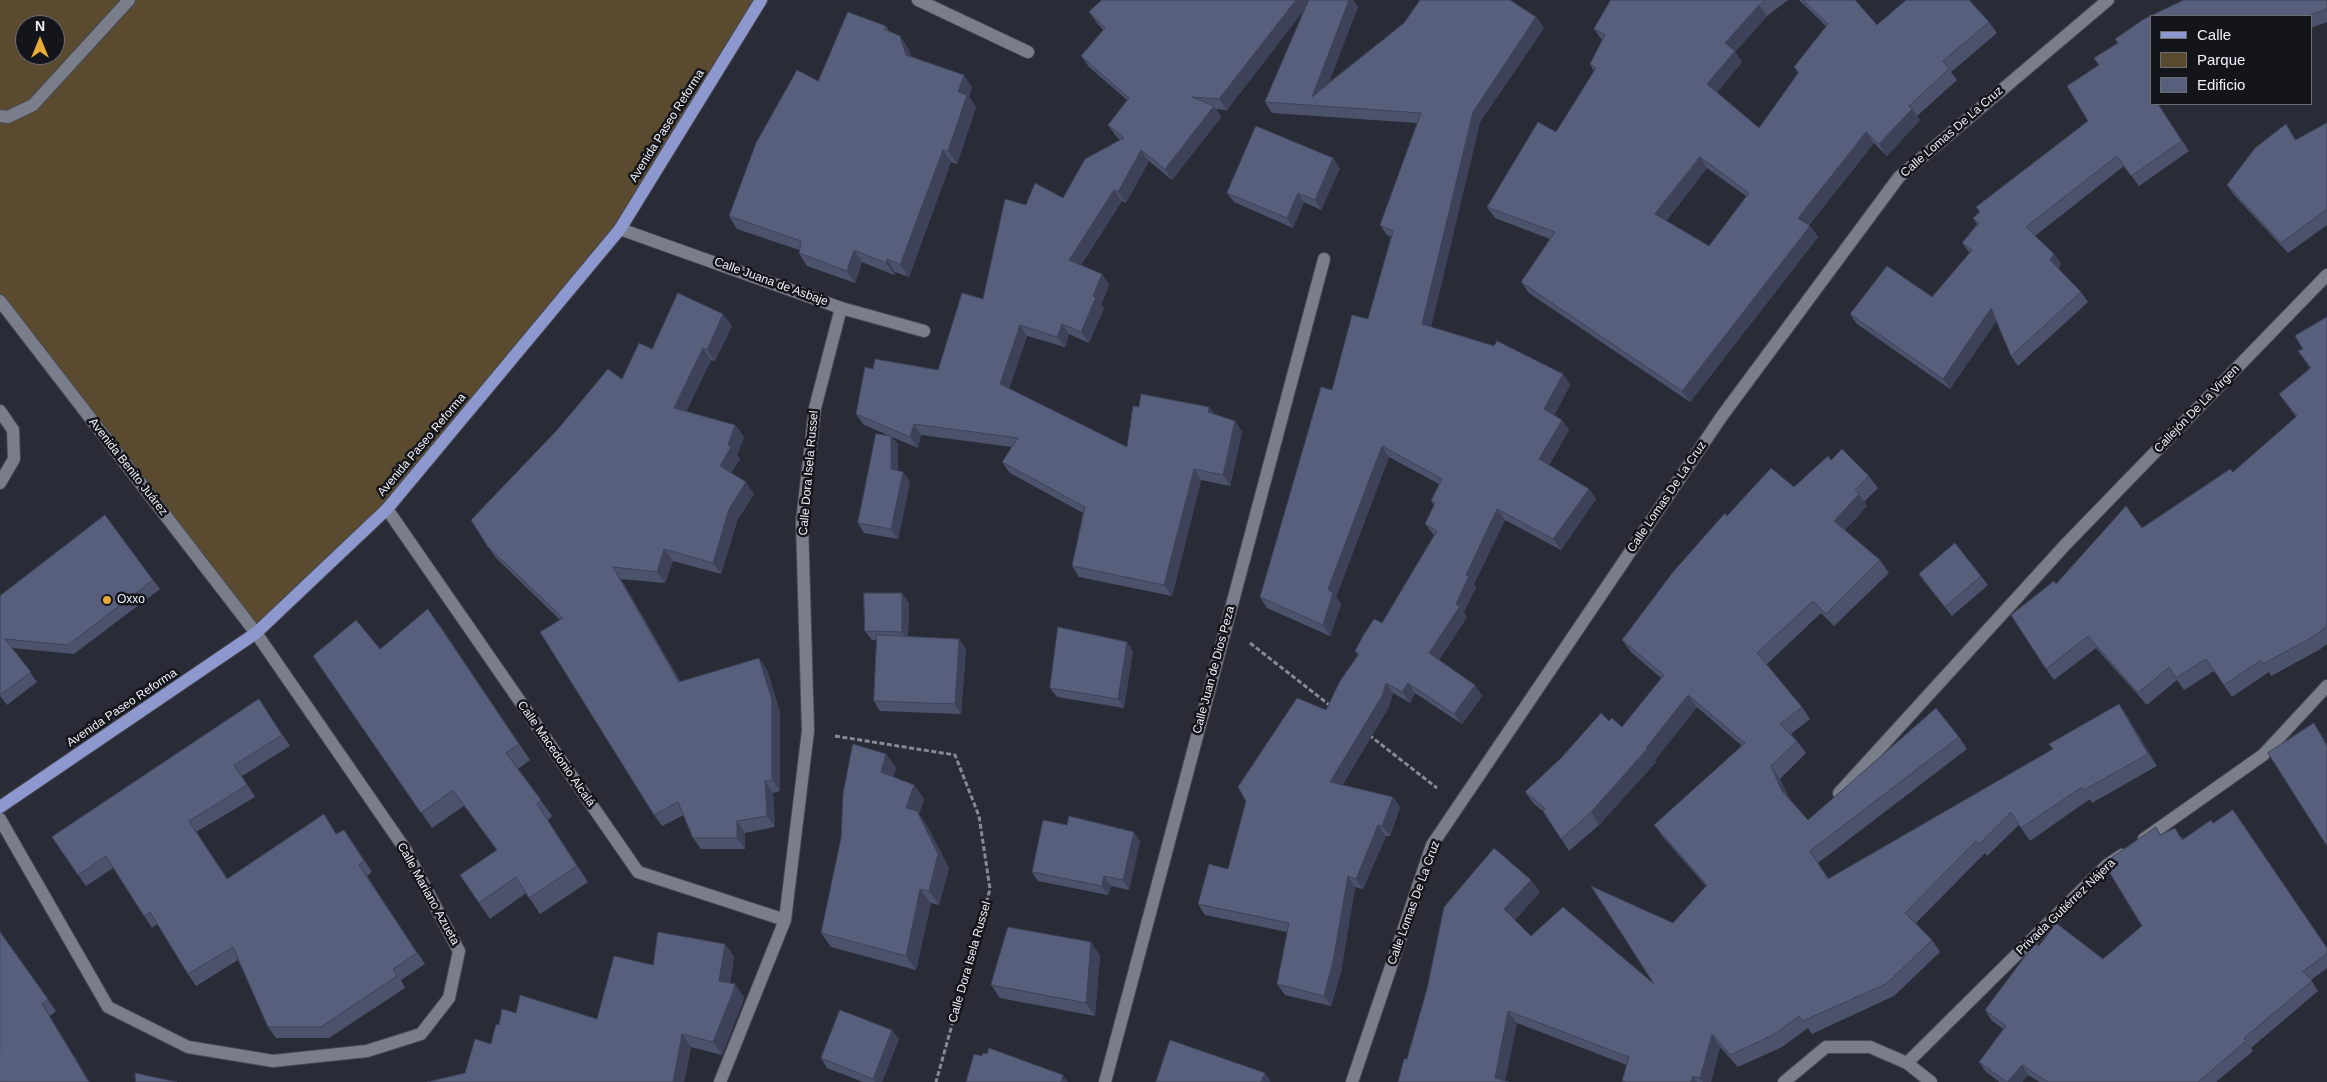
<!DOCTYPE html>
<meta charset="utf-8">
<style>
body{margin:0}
#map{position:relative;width:2327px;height:1082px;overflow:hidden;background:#292c37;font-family:Arial,sans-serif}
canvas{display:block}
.legend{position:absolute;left:2150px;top:15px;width:162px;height:90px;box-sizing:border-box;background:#14151a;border:1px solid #6c6d73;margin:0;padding:6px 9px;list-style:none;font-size:15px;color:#f0f2f9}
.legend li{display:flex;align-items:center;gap:10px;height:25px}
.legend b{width:25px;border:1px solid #6c6d73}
.north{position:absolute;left:15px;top:15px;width:50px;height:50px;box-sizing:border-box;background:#14151a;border:1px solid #6c6d73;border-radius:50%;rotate:0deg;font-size:14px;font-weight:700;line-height:20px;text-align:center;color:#f0f2f9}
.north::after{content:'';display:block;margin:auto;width:18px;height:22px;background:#e7ac37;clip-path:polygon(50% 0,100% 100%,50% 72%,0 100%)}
</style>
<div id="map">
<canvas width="2327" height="1082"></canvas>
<ul class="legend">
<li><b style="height:6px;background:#8d98ce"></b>Calle</li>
<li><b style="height:14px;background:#5a4a30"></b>Parque</li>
<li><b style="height:14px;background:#585f7d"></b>Edificio</li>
</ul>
<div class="north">N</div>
</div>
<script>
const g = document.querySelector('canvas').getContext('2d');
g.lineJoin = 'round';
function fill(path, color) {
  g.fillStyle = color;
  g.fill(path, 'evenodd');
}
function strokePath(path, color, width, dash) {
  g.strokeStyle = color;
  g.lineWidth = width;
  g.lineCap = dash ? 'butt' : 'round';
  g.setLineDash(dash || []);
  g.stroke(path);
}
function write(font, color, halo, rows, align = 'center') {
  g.font = font + ' Arial,sans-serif';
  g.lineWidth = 5;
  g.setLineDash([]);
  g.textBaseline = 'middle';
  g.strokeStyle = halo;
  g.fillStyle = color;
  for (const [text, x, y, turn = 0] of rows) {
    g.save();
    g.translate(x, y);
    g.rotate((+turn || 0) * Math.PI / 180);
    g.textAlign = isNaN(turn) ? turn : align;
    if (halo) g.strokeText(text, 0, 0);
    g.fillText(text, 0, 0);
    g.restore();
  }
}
fill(new Path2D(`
 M 0,0 L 761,0 L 620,229 L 387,509 L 256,633 L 0,301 ZM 25,25 L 55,25 L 55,55 L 25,55 Z`), '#5a4a30');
const minor = new Path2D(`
 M 918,0 L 1028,52
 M 0,116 L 8,117 L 33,105 L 129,0
 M 620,229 L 841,308 L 924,331
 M 0,301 L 256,633 L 405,849 L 459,951 L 449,998 L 421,1034 L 367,1051 L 273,1061 L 188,1047 L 108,1007 L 0,819
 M 0,411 L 13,430 L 14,459 L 0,483
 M 387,509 L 638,872 L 785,920
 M 1839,793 L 2066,544 L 2327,275
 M 2144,839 L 2263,755 L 2327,686
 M 1907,1063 L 2107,865 L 2122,855
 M 720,1082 L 785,920 L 808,731 L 802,522 L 815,408 L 841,308
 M 1105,1082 L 1324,259
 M 1352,1082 L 1432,845 L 1722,416 L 1899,177 L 2108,0
 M 1784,1082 L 1826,1047 L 1870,1047 L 1907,1063 L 1931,1082`);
const major = new Path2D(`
 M 0,807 L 256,633 L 387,509 L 620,229 L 761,0`);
strokePath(minor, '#474953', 14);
strokePath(major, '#474953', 14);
strokePath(new Path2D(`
 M 1250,643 L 1332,707
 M 1369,735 L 1437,788
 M 835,736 L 955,755 L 979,816 L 990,889 L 936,1082`), '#888a93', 3, [5, 2.5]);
strokePath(minor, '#7a7e8b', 12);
strokePath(major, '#8d98ce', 12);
fill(new Path2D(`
 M 1102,0 L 1353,0 L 1358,7 L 1328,83 L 1404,23 L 1420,0 L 1510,0 L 1536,17 L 1544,28 L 1480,122 L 1431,327 L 1494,346 L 1497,341 L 1563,374 L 1570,385 L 1554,415 L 1562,420 L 1569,430 L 1549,465 L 1589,489 L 1596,499 L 1561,550 L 1505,520 L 1474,584 L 1476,587 L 1464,612 L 1467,617 L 1439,660 L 1475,685 L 1482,696 L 1462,724 L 1415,693 L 1410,703 L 1393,693 L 1389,707 L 1342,785 L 1393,797 L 1400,807 L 1390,836 L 1386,836 L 1363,889 L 1355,887 L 1341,972 L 1331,1006 L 1285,995 L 1277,984 L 1287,932 L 1205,915 L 1198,904 L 1209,864 L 1228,869 L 1246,801 L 1238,787 L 1297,698 L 1326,710 L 1340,681 L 1358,655 L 1355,651 L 1363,636 L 1374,619 L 1382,623 L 1434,535 L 1425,524 L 1434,505 L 1431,501 L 1439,484 L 1389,457 L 1336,597 L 1341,604 L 1330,636 L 1267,608 L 1260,597 L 1321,387 L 1332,390 L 1352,315 L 1368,319 L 1391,237 L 1387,235 L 1380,225 L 1417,123 L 1272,113 L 1265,102 L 1306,7 L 1227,110 L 1216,109 L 1221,117 L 1172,180 L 1149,161 L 1126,203 L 1122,201 L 1081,265 L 1102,274 L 1109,285 L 1101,305 L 1104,308 L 1089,343 L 1069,334 L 1065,347 L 1027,336 L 1009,389 L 1127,447 L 1133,406 L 1139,407 L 1141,394 L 1209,407 L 1214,414 L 1235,421 L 1242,432 L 1230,486 L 1201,480 L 1172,596 L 1079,577 L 1072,566 L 1083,513 L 1010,473 L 1002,462 L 1012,447 L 921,435 L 918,448 L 892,437 L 898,445 L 898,471 L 903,472 L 910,482 L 898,539 L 864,533 L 858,523 L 876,434 L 888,435 L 864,425 L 856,414 L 865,367 L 873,369 L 875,359 L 938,370 L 962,293 L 983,299 L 1005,199 L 1026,205 L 1035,183 L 1063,198 L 1085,159 L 1120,140 L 1116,136 L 1108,125 L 1127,100 L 1089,67 L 1081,56 L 1103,30 L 1097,23 L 1089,12 Z
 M 1611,0 L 1788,0 L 1767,16 L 1735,52 L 1742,62 L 1717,92 L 1759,128 L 1798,73 L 1794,67 L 1826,26 L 1799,0 L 1855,0 L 1877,25 L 1989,22 L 1997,33 L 1951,72 L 1957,80 L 1917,116 L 1920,120 L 1887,156 L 1874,143 L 1809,225 L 1818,237 L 1690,402 L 1529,293 L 1521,282 L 1550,239 L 1495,218 L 1487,207 L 1556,132 L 1594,71 L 1590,64 L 1602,40 L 1594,29 ZM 1707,168 L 1746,196 L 1709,246 L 1666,221 Z
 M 2184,0 L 2327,0 L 2327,22 L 2311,28 L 2311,16 L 2151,16 L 2151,104 L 2158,104 L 2189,151 L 2139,186 L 2124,166 L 2035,236 L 2054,254 L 2061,264 L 2058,269 L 2081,292 L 2088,302 L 2018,366 L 2011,356 L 1996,321 L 1950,389 L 1857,324 L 1850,314 L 1887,266 L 1932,297 L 1970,253 L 1962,243 L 1977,224 L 1973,218 L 1980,212 L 1976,207 L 2088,121 L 2067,86 L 2099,65 L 2094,58 L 2118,43 L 2115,39 L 2144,19 Z
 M 886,26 L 889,31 L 908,48 L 911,56 L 972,87 L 969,97 L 976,107 L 957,164 L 951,162 L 909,277 L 895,272 L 894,275 L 862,262 L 855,283 L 807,266 L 799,253 L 799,250 L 737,229 L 729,216 L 818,81 Z
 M 2286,124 L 2296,140 L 2327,124 L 2327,225 L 2288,253 L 2234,195 L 2227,185 Z
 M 1340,168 L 1321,210 L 1304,202 L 1293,228 L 1234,202 L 1227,193 Z
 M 2327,317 L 2327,644 L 2319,650 L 2271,676 L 2269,672 L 2232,697 L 2214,671 L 2184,690 L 2177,680 L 2147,705 L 2096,648 L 2054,680 L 2046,669 L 2056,584 L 2142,528 L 2233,472 L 2296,417 L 2279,394 L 2310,368 L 2298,351 L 2303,349 Z
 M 732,326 L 715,361 L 711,360 L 686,412 L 735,425 L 744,437 L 737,455 L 740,459 L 731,473 L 754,494 L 737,521 L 721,574 L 673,561 L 665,583 L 621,579 L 680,681 L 767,670 L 780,712 L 780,791 L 773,793 L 775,827 L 745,833 L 745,849 L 701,849 L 693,838 L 684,815 L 662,826 L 654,815 L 560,620 L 496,558 L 488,547 L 622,379 L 652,349 Z
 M 1831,460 L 1869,476 L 1878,488 L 1864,502 L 1867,506 L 1845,530 L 1880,560 L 1889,573 L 1834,626 L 1821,613 L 1766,665 L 1802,707 L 1810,719 L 1791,734 L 1797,741 L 1806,753 L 1780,779 L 1789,798 L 1808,820 L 1959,737 L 1967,749 L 1818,863 L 1829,879 L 2053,749 L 2049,744 L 2127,716 L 2157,766 L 2092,803 L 2090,799 L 2030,841 L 2019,825 L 1987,856 L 1985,853 L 1916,923 L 1932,940 L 1940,952 L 1894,996 L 1812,1034 L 1808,1028 L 1782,1047 L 1738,1067 L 1720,1047 L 1711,1082 L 1623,1082 L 1622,1081 L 1627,1065 L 1517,1023 L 1407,1059 L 1427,989 L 1540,892 L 1515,920 L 1531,936 L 1654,984 L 1673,923 L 1706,886 L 1663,837 L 1654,825 L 1742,746 L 1697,707 L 1655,760 L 1656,762 L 1599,825 L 1569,851 L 1544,812 L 1534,804 L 1525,792 L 1609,721 L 1622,727 L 1661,678 L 1631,652 L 1622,640 L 1727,516 L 1794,487 Z
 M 1919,574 L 1981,576 L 1988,585 L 1952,616 L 1926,584 Z
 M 153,580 L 160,589 L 74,654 L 12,648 L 37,682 L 7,705 L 0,696 L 0,596 Z
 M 909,603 L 908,637 L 959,639 L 966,649 L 961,714 L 880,711 L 874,701 L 877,640 L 872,640 L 865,631 Z
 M 439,624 L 530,760 L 518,769 L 552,816 L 548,820 L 588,882 L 540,914 L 526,893 L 490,919 L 460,875 L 497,850 L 464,806 L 432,828 L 313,656 L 380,649 Z
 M 1133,651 L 1124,708 L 1057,697 L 1050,688 Z
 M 259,699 L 290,746 L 242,776 L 255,797 L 196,832 L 228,879 L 337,834 L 352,841 L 372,872 L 367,876 L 425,964 L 401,980 L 405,988 L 329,1038 L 276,1038 L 268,1027 L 238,960 L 196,986 L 188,974 L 157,924 L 152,928 L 113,868 L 86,886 L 52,837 Z
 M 886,754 L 896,768 L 893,777 L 914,785 L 924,799 L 919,814 L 927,826 L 949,868 L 939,905 L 931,903 L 916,970 L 831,947 L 821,933 Z
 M 2213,823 L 2327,948 L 2327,968 L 2311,980 L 2318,991 L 2251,1048 L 2253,1051 L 2216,1082 L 2040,1082 L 2028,1075 L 2022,1082 L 2000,1082 L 1986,1072 L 1979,1062 L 2003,1029 L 1991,1020 L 1985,1010 L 2039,946 L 2103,959 L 2142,926 L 2112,867 L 2112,861 L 2156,827 L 2161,835 L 2182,837 L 2183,840 Z
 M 1140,841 L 1129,890 L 1111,886 L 1108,895 L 1038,881 L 1032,872 Z
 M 0,932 L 56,1011 L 50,1016 L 0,1082 Z
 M 725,944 L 734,957 L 730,983 L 744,997 L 742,1004 L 722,1055 L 691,1047 L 684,1082 L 427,1082 L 465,1073 L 491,1044 L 499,1025 L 516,1013 L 597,1019 L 653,965 Z
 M 1100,955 L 1095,1016 L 1000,998 L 991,985 Z
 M 899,1039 L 882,1082 L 863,1082 L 827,1068 L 821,1058 Z`), '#4c526c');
fill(new Path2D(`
 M 1296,0 L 1312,0 L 1227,110 L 1219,99 Z
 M 1349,0 L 1353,0 L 1358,7 L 1320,106 L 1312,97 Z
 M 1759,5 L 1767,16 L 1735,52 L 1742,62 L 1715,95 L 1707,84 L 1725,43 Z
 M 1536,17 L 1544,28 L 1480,122 L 1429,335 L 1422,324 L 1473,112 Z
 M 900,36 L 908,48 L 915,67 L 906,55 Z
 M 964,75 L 972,87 L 969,97 L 976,107 L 957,164 L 948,151 L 958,92 Z
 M 1214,106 L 1221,117 L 1172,180 L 1165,169 Z
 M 1912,109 L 1920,120 L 1887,156 L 1879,144 Z
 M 1866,132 L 1874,143 L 1805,229 L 1798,218 Z
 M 943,150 L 951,162 L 909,277 L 900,265 Z
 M 1141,150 L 1149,161 L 1126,203 L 1118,192 Z
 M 1700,157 L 1707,168 L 1662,225 L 1655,214 Z
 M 1333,158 L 1340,168 L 1321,210 L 1315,200 Z
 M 1114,190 L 1122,201 L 1077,271 L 1069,260 Z
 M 1298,193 L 1304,202 L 1293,228 L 1287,218 Z
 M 1810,226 L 1818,237 L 1690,402 L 1682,391 Z
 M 854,250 L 862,262 L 855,283 L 847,271 Z
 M 2054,254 L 2061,264 L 2057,270 L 2050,260 Z
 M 887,259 L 895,272 L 894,275 L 886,263 Z
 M 1102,274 L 1109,285 L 1101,305 L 1104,308 L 1089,343 L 1081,332 L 1093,296 Z
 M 1991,308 L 1998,319 L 1950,389 L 1943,379 Z
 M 723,314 L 732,326 L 715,361 L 707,350 Z
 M 1062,324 L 1069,334 L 1065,347 L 1057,337 Z
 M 1020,325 L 1027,336 L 1007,395 L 1000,384 Z
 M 703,348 L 711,360 L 682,420 L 674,408 Z
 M 1563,374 L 1570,385 L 1552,420 L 1544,409 Z
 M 1209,407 L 1217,418 L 1208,412 Z
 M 1562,420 L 1569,430 L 1546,469 L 1539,459 Z
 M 1235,421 L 1242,432 L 1230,486 L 1223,475 Z
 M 914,424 L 921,435 L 918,448 L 910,437 Z
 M 735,425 L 744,437 L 737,455 L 740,459 L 728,477 L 720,466 Z
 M 891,436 L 898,445 L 898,478 L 891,469 Z
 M 1382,446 L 1389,457 L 1336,597 L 1341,604 L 1330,636 L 1323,625 L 1328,589 Z
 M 1194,469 L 1201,480 L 1172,596 L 1164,585 Z
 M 903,472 L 910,482 L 898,539 L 891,529 Z
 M 746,482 L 754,494 L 737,521 L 721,574 L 713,563 L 729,509 Z
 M 1589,489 L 1596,499 L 1561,550 L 1553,539 Z
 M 1859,494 L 1867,506 L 1842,533 L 1834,521 Z
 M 1497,509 L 1505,520 L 1474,584 L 1476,587 L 1464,612 L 1467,617 L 1437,663 L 1429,653 L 1456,604 L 1466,575 Z
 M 664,549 L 673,561 L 665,583 L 657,572 Z
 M 613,567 L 621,579 L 687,693 L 679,682 Z
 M 902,593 L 909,603 L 908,641 L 902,632 Z
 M 959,639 L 966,649 L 961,714 L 955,704 Z
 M 1127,642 L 1133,651 L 1124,708 L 1118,699 Z
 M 759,658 L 767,670 L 780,712 L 780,791 L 772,780 Z
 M 1386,683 L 1393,693 L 1389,707 L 1338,793 L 1330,782 Z
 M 1408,683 L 1415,693 L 1410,703 L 1402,692 Z
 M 1475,685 L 1482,696 L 1462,724 L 1454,714 Z
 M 1688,695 L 1697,707 L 1655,760 L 1656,762 L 1599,825 L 1591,812 L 1646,748 Z
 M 2119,704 L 2127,716 L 2157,766 L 2148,754 Z
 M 2314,723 L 2322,735 L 2327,744 L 2327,746 Z
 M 886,754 L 896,768 L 891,787 L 881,772 Z
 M 234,765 L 242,776 L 255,797 L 247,785 Z
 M 1771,766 L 1780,779 L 1791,803 L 1782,791 Z
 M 765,781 L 773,793 L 775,827 L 767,816 Z
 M 914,785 L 924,799 L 919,814 L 927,826 L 949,868 L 939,905 L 929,891 L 906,808 Z
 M 1393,797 L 1400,807 L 1390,836 L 1382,826 Z
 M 537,804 L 548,820 L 588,882 L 577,866 Z
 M 737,821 L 745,833 L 745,849 L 737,838 Z
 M 1378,825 L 1386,836 L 1363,889 L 1356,879 Z
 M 1134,832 L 1140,841 L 1129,890 L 1123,880 Z
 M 1104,876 L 1111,886 L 1108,895 L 1102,886 Z
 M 1348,876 L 1355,887 L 1341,972 L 1331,1006 L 1324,996 Z
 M 1531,880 L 1540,892 L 1513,922 L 1504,909 Z
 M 920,889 L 931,903 L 916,970 L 906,956 Z
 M 1091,942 L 1100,955 L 1095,1016 L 1086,1003 Z
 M 725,944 L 734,957 L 728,994 L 719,981 Z
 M 735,984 L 744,997 L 742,1004 L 722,1055 L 713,1042 Z
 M 42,1004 L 50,1016 L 90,1082 L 89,1082 Z
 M 1508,1011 L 1517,1023 L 1505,1082 L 1495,1078 Z
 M 892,1030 L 899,1039 L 882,1082 L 875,1082 L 873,1079 Z
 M 682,1034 L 691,1047 L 684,1082 L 673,1082 Z
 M 1712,1034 L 1720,1047 L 1711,1082 L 1703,1082 L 1700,1078 Z
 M 2022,1065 L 2028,1075 L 2022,1082 L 2007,1082 Z
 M 1265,1073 L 1271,1082 L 1261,1082 Z
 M 1063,1075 L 1068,1082 L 1061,1082 Z
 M 1693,1076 L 1697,1082 L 1691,1082 Z`), '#3e4258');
const building = new Path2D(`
 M 1102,0 L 1296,0 L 1219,99 L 1192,97 L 1214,106 L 1165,169 L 1141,150 L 1118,192 L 1114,190 L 1069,260 L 1102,274 L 1093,296 L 1096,297 L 1081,332 L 1062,324 L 1057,337 L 1020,325 L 1000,384 L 1127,447 L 1133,406 L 1139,407 L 1141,394 L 1209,407 L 1208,412 L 1235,421 L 1223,475 L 1194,469 L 1164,585 L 1072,566 L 1085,507 L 1002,462 L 1018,438 L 914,424 L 910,437 L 856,414 L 865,367 L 873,369 L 875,359 L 938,370 L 962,293 L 983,299 L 1005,199 L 1026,205 L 1035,183 L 1063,198 L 1085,159 L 1124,138 L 1108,125 L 1129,98 L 1081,56 L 1105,28 L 1089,12 Z
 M 1309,0 L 1349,0 L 1312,97 L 1404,23 L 1420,0 L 1510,0 L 1536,17 L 1473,112 L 1422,324 L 1494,346 L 1497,341 L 1563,374 L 1544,409 L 1562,420 L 1539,459 L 1589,489 L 1553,539 L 1497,509 L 1466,575 L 1469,576 L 1456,604 L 1460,606 L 1429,653 L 1475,685 L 1454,714 L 1408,683 L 1402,692 L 1386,683 L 1382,696 L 1330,782 L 1393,797 L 1382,826 L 1378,825 L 1356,879 L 1348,876 L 1333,961 L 1324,996 L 1277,984 L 1289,923 L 1198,904 L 1209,864 L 1228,869 L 1246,801 L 1238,787 L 1297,698 L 1326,710 L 1340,681 L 1359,654 L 1355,651 L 1363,636 L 1374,619 L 1382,623 L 1437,531 L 1425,524 L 1435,503 L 1431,501 L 1442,479 L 1382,446 L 1328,589 L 1333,593 L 1323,625 L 1260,597 L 1321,387 L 1332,390 L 1352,315 L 1368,319 L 1393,231 L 1380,225 L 1421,113 L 1265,102 Z
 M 1611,0 L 1766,0 L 1759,5 L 1725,43 L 1735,51 L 1707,84 L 1759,128 L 1799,72 L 1794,67 L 1828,24 L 1803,0 L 1855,0 L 1877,25 L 1906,0 L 1969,0 L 1989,22 L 1943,61 L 1949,69 L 1909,106 L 1912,109 L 1879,144 L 1866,132 L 1798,218 L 1810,226 L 1682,391 L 1521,282 L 1555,232 L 1487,207 L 1538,122 L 1556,132 L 1596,68 L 1590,64 L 1605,35 L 1594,29 ZM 1700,157 L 1749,193 L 1709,246 L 1655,214 Z
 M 2184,0 L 2327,0 L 2327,9 L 2307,16 L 2151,16 L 2151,104 L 2158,104 L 2182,141 L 2131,176 L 2117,156 L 2026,227 L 2054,254 L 2050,260 L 2081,292 L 2011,356 L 1991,308 L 1943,379 L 1850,314 L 1887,266 L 1932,297 L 1972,250 L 1962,243 L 1979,223 L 1973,218 L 1980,212 L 1976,207 L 2088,121 L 2067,86 L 2099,65 L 2094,58 L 2118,43 L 2115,39 L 2144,19 Z
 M 848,12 L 886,26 L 884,29 L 900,36 L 906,55 L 964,75 L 958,92 L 967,95 L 948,151 L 943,150 L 900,265 L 887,259 L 886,263 L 854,250 L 847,271 L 799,253 L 801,241 L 729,216 L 756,143 L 797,70 L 818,81 Z
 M 2327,123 L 2327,209 L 2281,243 L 2227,185 L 2255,148 L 2286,124 L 2295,140 Z
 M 1256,126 L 1333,158 L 1315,200 L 1298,193 L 1287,218 L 1227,193 Z
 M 678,293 L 723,314 L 707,350 L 703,348 L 674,408 L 735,425 L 728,445 L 731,447 L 720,466 L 746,482 L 729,509 L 713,563 L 664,549 L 657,572 L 613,567 L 679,682 L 759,658 L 772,700 L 772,780 L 765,781 L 767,816 L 737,821 L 737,838 L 693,838 L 678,802 L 654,815 L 540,632 L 563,618 L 488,547 L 471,520 L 558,429 L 608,369 L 622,379 L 639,343 L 652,349 Z
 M 2327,317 L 2327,625 L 2326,627 L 2311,638 L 2263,664 L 2261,660 L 2224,685 L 2206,659 L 2176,678 L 2169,667 L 2138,693 L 2088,636 L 2046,669 L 2011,615 L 2054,581 L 2056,584 L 2126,506 L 2142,528 L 2230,469 L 2233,472 L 2297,416 L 2279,394 L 2311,368 L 2298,351 L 2303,349 L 2295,336 Z
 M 876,434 L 891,436 L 891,469 L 903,472 L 891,529 L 858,523 Z
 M 1842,449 L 1869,476 L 1855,490 L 1859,494 L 1834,521 L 1880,560 L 1826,614 L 1813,601 L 1757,653 L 1802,707 L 1780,724 L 1797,741 L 1771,766 L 1782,791 L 1808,820 L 1936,708 L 1959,737 L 1810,851 L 1828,879 L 2053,749 L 2049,744 L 2119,704 L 2148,754 L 2084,790 L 2082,787 L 2021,828 L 2011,812 L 1979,844 L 1976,841 L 1905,913 L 1932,940 L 1886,984 L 1803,1021 L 1799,1016 L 1773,1035 L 1730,1055 L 1712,1034 L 1700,1078 L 1693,1076 L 1691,1082 L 1626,1082 L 1622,1081 L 1629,1057 L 1508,1011 L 1495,1078 L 1509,1082 L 1398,1082 L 1404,1059 L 1407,1059 L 1427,989 L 1444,907 L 1494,848 L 1531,880 L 1504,909 L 1531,936 L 1563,907 L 1654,984 L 1591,886 L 1673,923 L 1707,885 L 1654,825 L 1745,743 L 1688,695 L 1646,748 L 1647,749 L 1591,812 L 1561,839 L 1543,811 L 1545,808 L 1525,792 L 1562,757 L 1601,713 L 1609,721 L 1612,718 L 1622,727 L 1664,675 L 1622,640 L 1673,572 L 1725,513 L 1727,516 L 1771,468 L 1794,487 L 1828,456 L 1831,460 Z
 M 105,515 L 153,580 L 68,645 L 5,639 L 31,672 L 0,695 L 0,596 Z
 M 1955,543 L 1981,576 L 1945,607 L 1919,574 Z
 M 864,593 L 902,593 L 902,632 L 865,631 Z
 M 428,609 L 519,744 L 506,753 L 541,800 L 537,804 L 577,866 L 529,898 L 516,877 L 479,903 L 460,875 L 497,850 L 453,790 L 421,813 L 313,656 L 356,620 L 380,649 Z
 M 1058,627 L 1127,642 L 1118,699 L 1050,688 Z
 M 877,635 L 959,639 L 955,704 L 874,701 Z
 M 259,699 L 282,735 L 234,765 L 247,785 L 189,821 L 227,879 L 324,814 L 336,834 L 344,830 L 364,861 L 359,865 L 417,953 L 393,969 L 397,976 L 321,1027 L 268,1027 L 233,947 L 188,974 L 150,912 L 144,916 L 106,856 L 78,875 L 52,837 Z
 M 2314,723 L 2327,746 L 2327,846 L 2268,753 Z
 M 853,744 L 886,754 L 881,772 L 914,785 L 906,808 L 917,811 L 938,854 L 929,891 L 920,889 L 906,956 L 821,933 L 841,838 L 843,794 Z
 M 2233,810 L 2327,948 L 2327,954 L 2303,971 L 2312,981 L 2244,1038 L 2246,1041 L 2198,1082 L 2048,1082 L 2022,1065 L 2007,1082 L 1979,1062 L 2006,1026 L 1985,1010 L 2035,943 L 2039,946 L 2056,923 L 2103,959 L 2142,926 L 2108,870 L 2112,867 L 2109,863 L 2112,861 L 2111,858 L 2156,827 L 2160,835 L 2175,828 L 2182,840 L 2211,820 L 2213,823 Z
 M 1069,816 L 1134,832 L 1123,880 L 1104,876 L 1102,886 L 1032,872 L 1043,820 L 1067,825 Z
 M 1008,927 L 1091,942 L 1086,1003 L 991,985 Z
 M 0,932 L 48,999 L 42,1004 L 89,1082 L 0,1082 Z
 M 658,932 L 725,944 L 719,981 L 735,984 L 733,992 L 713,1042 L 682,1034 L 673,1082 L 427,1082 L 465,1073 L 475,1039 L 491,1044 L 496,1024 L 499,1025 L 502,1009 L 516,1013 L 520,995 L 597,1019 L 614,956 L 653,965 Z
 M 840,1010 L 892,1030 L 873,1079 L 821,1058 Z
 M 1170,1040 L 1265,1073 L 1261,1082 L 1156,1082 Z
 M 989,1048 L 1063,1075 L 1061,1082 L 966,1082 L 974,1054 L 982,1056 L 983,1053 L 987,1054 Z
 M 135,1073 L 177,1082 L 136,1082 Z`);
fill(building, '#585f7d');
strokePath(building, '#3e4258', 1);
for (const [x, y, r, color] of [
 [107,600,5,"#e7ac37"]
]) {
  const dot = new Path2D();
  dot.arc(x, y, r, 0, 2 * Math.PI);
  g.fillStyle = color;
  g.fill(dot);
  strokePath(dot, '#14151a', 2);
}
write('12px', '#f0f2f9', '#14151a', [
 ["Avenida Paseo Reforma",667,126,-58],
 ["Calle Lomas De La Cruz",1952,132,-41],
 ["Calle Juana de Asbaje",771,282,20],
 ["Callejón De La Virgen",2197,409,-46],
 ["Avenida Paseo Reforma",422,445,-50],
 ["Avenida Benito Juárez",128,467,52],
 ["Calle Dora Isela Russel",809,473,-85],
 ["Calle Lomas De La Cruz",1667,497,-56],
 ["Calle Juan de Dios Peza",1214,670,-75],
 ["Avenida Paseo Reforma",122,708,-34],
 ["Calle Macedonio Alcalá",556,754,55],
 ["Calle Mariano Azueta",428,894,61],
 ["Calle Lomas De La Cruz",1414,903,-70],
 ["Privada Gutiérrez Nájera",2066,907,-44],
 ["Calle Dora Isela Russel",970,962,-74]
]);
write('12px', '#f0f2f9', '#14151a', [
 ["Oxxo",117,600]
], 'left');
</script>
